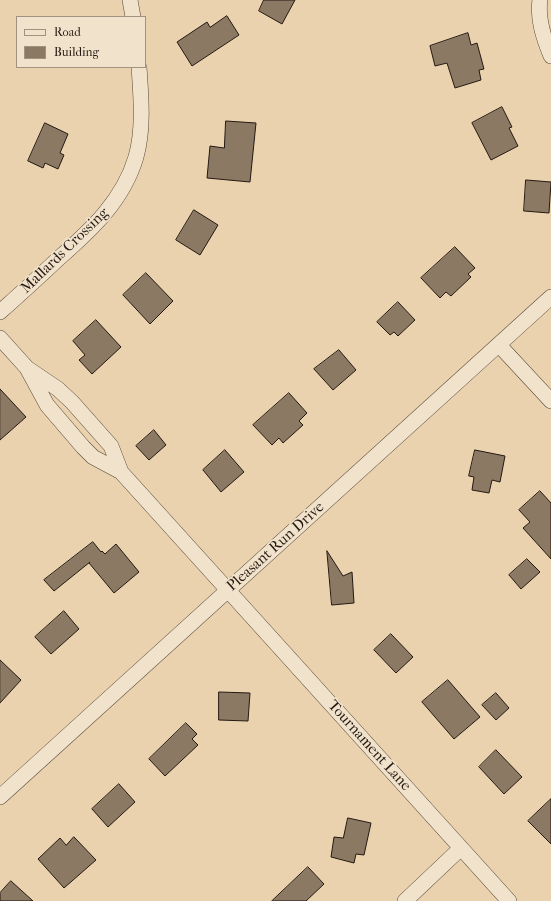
<!DOCTYPE html>
<style>
body{margin:0}
#map{position:relative;width:551px;height:901px;overflow:hidden;background:#ead2af;font-family:"IM FELL French Canon",serif}
canvas{display:block}
.legend{position:absolute;left:16px;top:16px;width:130px;height:52px;box-sizing:border-box;background:#f1e2cb;border:1px solid #9f9281;margin:0;padding:5px 7px;list-style:none;font-size:12px;color:#241911}
.legend li{display:flex;align-items:center;gap:8px;height:20px}
.legend b{width:20px;border:1px solid #9f9281}
</style>
<div id="map">
<canvas width="551" height="901"></canvas>
<ul class="legend">
<li><b style="height:5px;background:#f1e2cb"></b>Road</li>
<li><b style="height:11px;background:#8b7963"></b>Building</li>
</ul>
</div>
<script>
const g = document.querySelector('canvas').getContext('2d');
g.lineJoin = 'round';
function fill(path, color) {
  g.fillStyle = color;
  g.fill(path, 'evenodd');
}
function strokePath(path, color, width, dash) {
  g.strokeStyle = color;
  g.lineWidth = width;
  g.lineCap = dash ? 'butt' : 'round';
  g.setLineDash(dash || []);
  g.stroke(path);
}
function write(font, color, halo, rows, align = 'center') {
  g.font = font + ' "IM FELL French Canon",serif';
  g.lineWidth = 3.5;
  g.setLineDash([]);
  g.textBaseline = 'middle';
  g.strokeStyle = halo;
  g.fillStyle = color;
  for (const [text, x, y, turn = 0] of rows) {
    g.save();
    g.translate(x, y);
    g.rotate((+turn || 0) * Math.PI / 180);
    g.textAlign = isNaN(turn) ? turn : align;
    if (halo) g.strokeText(text, 0, 0);
    g.fillText(text, 0, 0);
    g.restore();
  }
}
const building = new Path2D(`
 M 264,0 L 295,0 L 282,24 L 259,11 Z
 M 227,16 L 239,35 L 192,66 L 177,42 L 207,22 L 210,27 Z
 M 468,33 L 471,45 L 477,43 L 484,69 L 479,70 L 481,80 L 455,88 L 447,63 L 435,66 L 430,46 Z
 M 502,107 L 512,127 L 509,128 L 518,146 L 491,160 L 472,123 Z
 M 226,121 L 256,123 L 250,182 L 207,178 L 210,146 L 224,148 Z
 M 45,123 L 68,134 L 60,153 L 64,155 L 58,169 L 45,163 L 43,168 L 28,161 Z
 M 526,180 L 551,182 L 549,213 L 524,211 Z
 M 194,210 L 218,225 L 200,255 L 176,240 Z
 M 455,247 L 475,268 L 468,274 L 471,277 L 451,296 L 446,292 L 440,298 L 421,278 Z
 M 146,273 L 173,301 L 150,324 L 123,295 Z
 M 398,302 L 415,320 L 398,336 L 394,332 L 390,335 L 377,322 Z
 M 96,320 L 121,347 L 92,374 L 79,360 L 85,355 L 73,341 Z
 M 339,350 L 356,370 L 333,390 L 314,369 Z
 M 0,389 L 26,417 L 0,440 Z
 M 289,393 L 307,413 L 299,421 L 303,425 L 283,443 L 279,438 L 272,445 L 253,425 Z
 M 154,430 L 166,445 L 149,460 L 136,446 Z
 M 225,450 L 244,472 L 221,492 L 203,470 Z
 M 475,450 L 505,456 L 500,482 L 492,480 L 489,493 L 472,490 L 474,477 L 469,476 Z
 M 540,491 L 551,503 L 551,559 L 523,528 L 530,522 L 519,510 Z
 M 93,542 L 101,552 L 102,551 L 105,554 L 116,544 L 139,572 L 114,593 L 89,563 L 90,562 L 54,591 L 44,580 Z
 M 327,551 L 343,576 L 352,572 L 354,603 L 332,605 Z
 M 527,559 L 540,572 L 521,589 L 509,575 Z
 M 64,611 L 79,629 L 51,654 L 35,637 Z
 M 391,634 L 413,657 L 396,673 L 374,650 Z
 M 0,660 L 21,680 L 0,703 Z
 M 448,680 L 480,717 L 454,739 L 422,702 Z
 M 219,692 L 250,693 L 248,721 L 219,720 Z
 M 496,693 L 509,708 L 496,720 L 482,705 Z
 M 186,723 L 197,734 L 192,739 L 198,745 L 165,776 L 149,759 Z
 M 496,750 L 522,777 L 504,794 L 479,767 Z
 M 119,784 L 135,802 L 108,827 L 92,809 Z
 M 551,799 L 551,844 L 528,821 Z
 M 348,818 L 371,823 L 364,855 L 356,854 L 354,863 L 331,857 L 334,837 L 343,838 Z
 M 74,837 L 96,860 L 64,888 L 38,859 L 60,838 L 66,845 Z
 M 308,867 L 324,884 L 306,901 L 272,901 Z
 M 11,881 L 33,901 L 0,901 L 0,893 Z`);
fill(building, '#8b7963');
strokePath(building, '#241911', 1);
const minor = new Path2D(`
 M 130,0 L 133,17
 M 540,0 C 537,19 544,39 551,56
 M 0,312 C 19,295 39,277 58,259 C 91,230 123,201 136,157 C 144,129 141,96 139,67
 M 0,338 L 27,368 L 58,389 L 72,402 L 111,446 L 121,472 L 509,901
 M 499,345 L 551,401
 M 28,370 L 47,405 L 83,447 L 93,457 L 121,472
 M 0,797 L 551,297
 M 405,901 L 461,848`);
strokePath(minor, '#564738', 16);
strokePath(minor, '#f1e2cb', 15);
write('15px', '#241911', '#f1e2cb', [
 ["Mallards Crossing",65,251,-44],
 ["Pleasant Run Drive",276,547,-42],
 ["Tournament Lane",369,746,48]
]);
</script>
